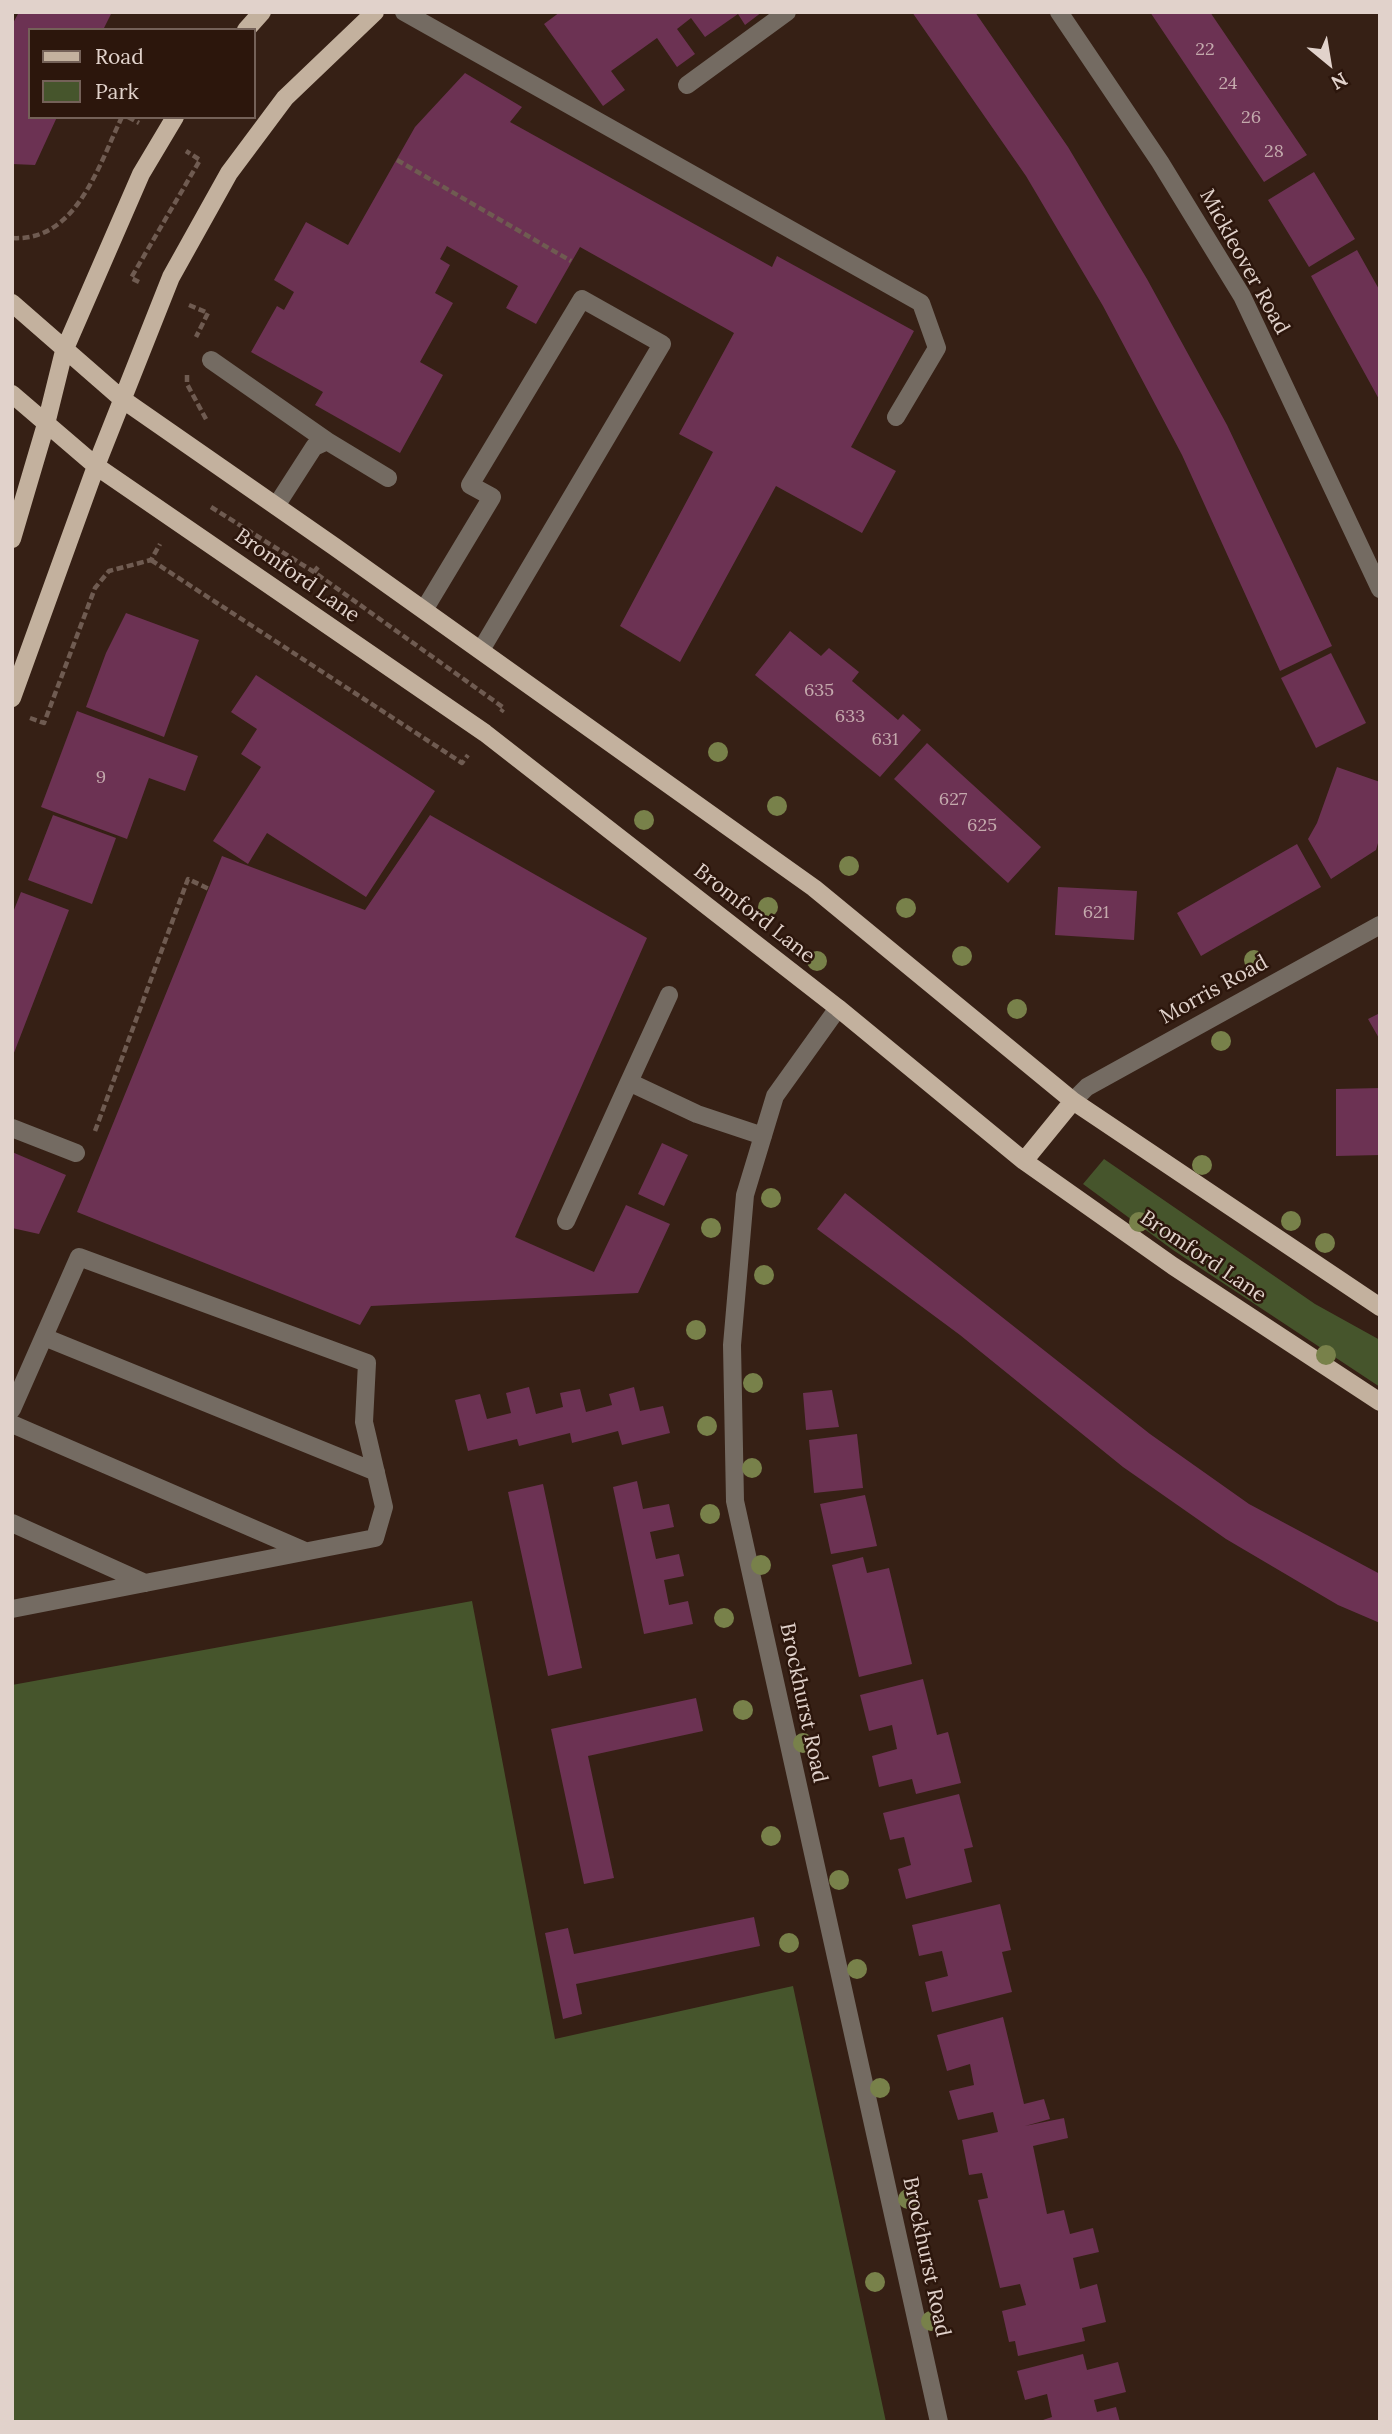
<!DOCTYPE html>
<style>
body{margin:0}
#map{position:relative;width:1392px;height:2434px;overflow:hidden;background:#362015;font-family:Lora,serif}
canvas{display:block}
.frame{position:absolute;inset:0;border:14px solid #e1d2cb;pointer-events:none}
.legend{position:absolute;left:28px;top:28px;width:228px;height:91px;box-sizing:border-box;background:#2c160c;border:2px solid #746158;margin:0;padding:9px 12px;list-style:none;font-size:21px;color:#e1d2cb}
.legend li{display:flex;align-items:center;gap:14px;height:35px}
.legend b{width:35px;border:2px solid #746158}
.north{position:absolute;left:1294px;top:28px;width:70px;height:70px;-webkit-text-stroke:5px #2c160c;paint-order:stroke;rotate:150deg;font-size:19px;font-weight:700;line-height:28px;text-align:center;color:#e1d2cb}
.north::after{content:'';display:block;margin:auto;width:24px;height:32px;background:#e1d2cb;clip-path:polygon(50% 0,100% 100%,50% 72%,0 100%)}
</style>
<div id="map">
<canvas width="1392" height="2434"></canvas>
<div class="frame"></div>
<ul class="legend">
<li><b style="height:9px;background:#c3b19e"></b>Road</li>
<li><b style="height:19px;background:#46552c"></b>Park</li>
</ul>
<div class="north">N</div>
</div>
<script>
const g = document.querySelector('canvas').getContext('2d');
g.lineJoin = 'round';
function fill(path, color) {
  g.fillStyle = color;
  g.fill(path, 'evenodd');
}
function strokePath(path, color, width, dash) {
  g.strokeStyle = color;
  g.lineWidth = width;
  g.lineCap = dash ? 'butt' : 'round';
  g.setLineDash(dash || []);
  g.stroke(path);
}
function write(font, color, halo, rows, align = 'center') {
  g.font = font + ' Lora,serif';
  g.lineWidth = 5;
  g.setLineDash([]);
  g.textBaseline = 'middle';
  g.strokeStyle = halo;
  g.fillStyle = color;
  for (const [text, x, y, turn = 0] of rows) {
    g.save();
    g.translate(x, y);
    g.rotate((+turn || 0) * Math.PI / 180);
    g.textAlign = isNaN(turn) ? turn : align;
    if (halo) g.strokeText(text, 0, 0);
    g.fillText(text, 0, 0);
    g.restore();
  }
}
fill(new Path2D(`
 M 1104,1159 L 1315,1304 L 1380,1340 L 1380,1387 L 1173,1250 L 1083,1184 Z
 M 472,1601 L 555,2039 L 793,1986 L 886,2422 L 12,2422 L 12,1685 Z`), '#46552c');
fill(new Path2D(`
 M 19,12 L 112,12 L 103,30 L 30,30 L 30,117 L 57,117 L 35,165 L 12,164 L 12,25 Z
 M 560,12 L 762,12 L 745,25 L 738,14 L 705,37 L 691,18 L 677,29 L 695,54 L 677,67 L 657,38 L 611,71 L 625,90 L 603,106 L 544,24 Z
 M 912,12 L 975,12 L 1068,147 L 1147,279 L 1227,425 L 1332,646 L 1280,671 L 1182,455 L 1103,306 L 1026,176 Z
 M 1150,12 L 1210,12 L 1307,155 L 1264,182 Z
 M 465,73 L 522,107 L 510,122 L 772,267 L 777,256 L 914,331 L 851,447 L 896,471 L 862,533 L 776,486 L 680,662 L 620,626 L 713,452 L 679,434 L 734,333 L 580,247 L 536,324 L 506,308 L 518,286 L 447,246 L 440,259 L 450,265 L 435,293 L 453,303 L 420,362 L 443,375 L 400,453 L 315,405 L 323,392 L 251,352 L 277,306 L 284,310 L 294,292 L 274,280 L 306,222 L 348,245 L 415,127 Z
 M 1314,172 L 1355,239 L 1309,267 L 1268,200 Z
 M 1357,250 L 1380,291 L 1380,401 L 1311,276 Z
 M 126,613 L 199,640 L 164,737 L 86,707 L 106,653 Z
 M 790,631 L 821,656 L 829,648 L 859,672 L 852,681 L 898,720 L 903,714 L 921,730 L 880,777 L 755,675 Z
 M 1331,653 L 1366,723 L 1316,748 L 1281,678 Z
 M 256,675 L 435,791 L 366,897 L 267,833 L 248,864 L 213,841 L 261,767 L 241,754 L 257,729 L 231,712 Z
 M 77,711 L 198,756 L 185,791 L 149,778 L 127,839 L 41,807 Z
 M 927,743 L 1041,847 L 1008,883 L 894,779 Z
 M 1337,767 L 1380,782 L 1380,836 L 1376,850 L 1331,879 L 1308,839 L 1317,823 Z
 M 53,815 L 116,838 L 92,904 L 28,880 Z
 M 430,815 L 647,938 L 515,1237 L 594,1272 L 626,1205 L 670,1224 L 638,1293 L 371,1306 L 360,1325 L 77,1212 L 222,856 L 365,910 Z
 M 1297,844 L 1321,887 L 1201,956 L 1177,913 Z
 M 1058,887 L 1137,891 L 1134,940 L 1055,935 Z
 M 21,892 L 69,910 L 12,1058 L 12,915 Z
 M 1380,1013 L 1380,1040 L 1368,1019 Z
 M 1380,1088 L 1380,1155 L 1336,1156 L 1336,1089 Z
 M 662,1143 L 688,1155 L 664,1206 L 638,1194 Z
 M 12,1152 L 66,1175 L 39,1234 L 12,1228 Z
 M 845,1193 L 1150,1434 L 1249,1504 L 1380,1574 L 1380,1623 L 1338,1605 L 1226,1539 L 1123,1467 L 960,1335 L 817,1229 Z
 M 529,1387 L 536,1414 L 563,1407 L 560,1393 L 580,1389 L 586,1412 L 612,1405 L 609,1394 L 634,1387 L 640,1411 L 663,1406 L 670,1433 L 622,1445 L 618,1431 L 572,1443 L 570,1433 L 519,1446 L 517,1439 L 468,1451 L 455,1400 L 480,1394 L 487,1419 L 511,1413 L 506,1393 Z
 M 832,1390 L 839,1427 L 806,1430 L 803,1393 Z
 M 857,1434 L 863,1488 L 814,1493 L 809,1440 Z
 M 637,1481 L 643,1509 L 669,1504 L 674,1527 L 650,1532 L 656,1559 L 679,1554 L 684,1576 L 664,1580 L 669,1605 L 688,1601 L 693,1624 L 644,1634 L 613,1487 Z
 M 543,1484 L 582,1668 L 548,1676 L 508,1492 Z
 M 865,1495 L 877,1546 L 831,1554 L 820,1504 Z
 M 863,1557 L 867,1573 L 889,1568 L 912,1664 L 859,1677 L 832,1565 Z
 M 923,1679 L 937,1735 L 948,1732 L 961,1783 L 916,1794 L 912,1779 L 879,1787 L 872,1756 L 897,1749 L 892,1725 L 869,1731 L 860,1695 Z
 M 696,1698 L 703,1731 L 588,1756 L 614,1878 L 584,1884 L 551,1729 Z
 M 959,1794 L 973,1847 L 964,1849 L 972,1882 L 906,1899 L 898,1869 L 911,1865 L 904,1837 L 890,1840 L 883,1813 Z
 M 1000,1904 L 1011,1950 L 1002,1952 L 1012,1992 L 932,2012 L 925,1982 L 948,1976 L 942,1951 L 919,1956 L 912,1925 Z
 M 754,1917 L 760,1946 L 576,1984 L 582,2014 L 563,2019 L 545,1933 L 568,1928 L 574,1954 Z
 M 1003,2017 L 1024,2104 L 1044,2099 L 1050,2119 L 1025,2126 L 1064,2118 L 1068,2138 L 1033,2146 L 1047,2214 L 1064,2210 L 1070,2234 L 1093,2228 L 1099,2252 L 1073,2258 L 1080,2289 L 1097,2284 L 1106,2322 L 1082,2328 L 1085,2341 L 1018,2356 L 1015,2341 L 1009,2342 L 1002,2311 L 1026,2305 L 1020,2284 L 1000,2288 L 978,2200 L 988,2198 L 982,2173 L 969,2175 L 962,2140 L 998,2132 L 993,2112 L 958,2120 L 949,2091 L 974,2085 L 970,2064 L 947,2071 L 937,2035 Z
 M 1083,2354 L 1087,2370 L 1118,2362 L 1126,2392 L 1094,2400 L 1097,2412 L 1116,2407 L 1120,2422 L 1037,2422 L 1052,2417 L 1047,2394 L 1025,2400 L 1017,2371 Z`), '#6c3253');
strokePath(new Path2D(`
 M 128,117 L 139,123
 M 397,160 L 571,261
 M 12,238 C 77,242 99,164 122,117
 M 139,282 L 131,278 L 200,160 L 186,151
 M 189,305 L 208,313 L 196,337
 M 187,375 L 187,384 L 207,421
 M 211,507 L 314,572
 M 151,560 L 462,763 L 468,755
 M 318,567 L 314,572 L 504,708 L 501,712
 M 30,718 L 44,723 L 95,588 L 109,571 L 151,560 L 160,544
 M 95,1131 L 188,879 L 209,889`), '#6f5b51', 4.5, [7, 3.5]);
strokePath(new Path2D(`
 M 404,12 L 921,303 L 937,348 L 896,417
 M 1059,12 L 1160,162 L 1242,296 L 1380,589
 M 687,85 L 787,12
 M 211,360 L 327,441
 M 276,506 L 314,447 L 327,441 L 388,478
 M 424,610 L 492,497 L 470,485 L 582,299 L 662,344 L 481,650
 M 838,1008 L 775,1096 L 745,1195 L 732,1345 L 735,1501 L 939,2422
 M 629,1082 L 669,995
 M 1073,1101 L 1087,1087 L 1380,925
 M 12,1128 L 76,1153
 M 566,1221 L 629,1082 L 697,1114 L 763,1136
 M 44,1337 L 376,1472
 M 12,1409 L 79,1257 L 367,1363 L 364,1422 L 384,1507 L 375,1538 L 12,1609
 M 12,1424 L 305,1551
 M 12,1523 L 145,1583`), '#746b62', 18);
strokePath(new Path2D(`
 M 246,30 L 262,12
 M 12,303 L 122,399 L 335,547 L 814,888 L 1073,1101 L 1380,1307
 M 12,394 L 96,466 L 485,733 L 838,1008 L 1024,1161 L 1173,1266 L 1380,1402
 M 12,539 L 46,424 L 64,351 L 141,174 L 175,117
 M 12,698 L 96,466 L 171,277 L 229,173 L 285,98 L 375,12
 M 1024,1161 L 1073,1101`), '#c3b19e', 18);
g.fillStyle = '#78814a';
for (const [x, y] of [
 [718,752],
 [777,806],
 [644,820],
 [849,866],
 [768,907],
 [906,908],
 [962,956],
 [1254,960],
 [817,961],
 [1017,1009],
 [1221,1041],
 [1202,1165],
 [771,1198],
 [1291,1221],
 [1139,1222],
 [711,1228],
 [1325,1243],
 [764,1275],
 [696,1330],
 [1326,1355],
 [753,1383],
 [707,1426],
 [752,1468],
 [710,1514],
 [761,1565],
 [724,1618],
 [743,1710],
 [803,1743],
 [771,1836],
 [839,1880],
 [789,1943],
 [857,1969],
 [880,2088],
 [908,2199],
 [875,2282],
 [931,2321]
]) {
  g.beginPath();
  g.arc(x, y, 10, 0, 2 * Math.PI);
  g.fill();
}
write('18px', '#c4aaad', null, [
 ["22",1205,50],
 ["24",1228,84],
 ["26",1251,118],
 ["28",1274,152],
 ["635",819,691],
 ["633",850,717],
 ["631",885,740],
 ["9",101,778],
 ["627",953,800],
 ["625",982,826],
 ["621",1096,913]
]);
write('21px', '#e1d2cb', '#2c160c', [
 ["Mickleover Road",1244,262,61],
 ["Bromford Lane",297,576,35],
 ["Bromford Lane",754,914,38],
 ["Morris Road",1214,990,-29],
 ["Bromford Lane",1203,1257,34],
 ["Brockhurst Road",803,1703,78],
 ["Brockhurst Road",926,2257,78]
]);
</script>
